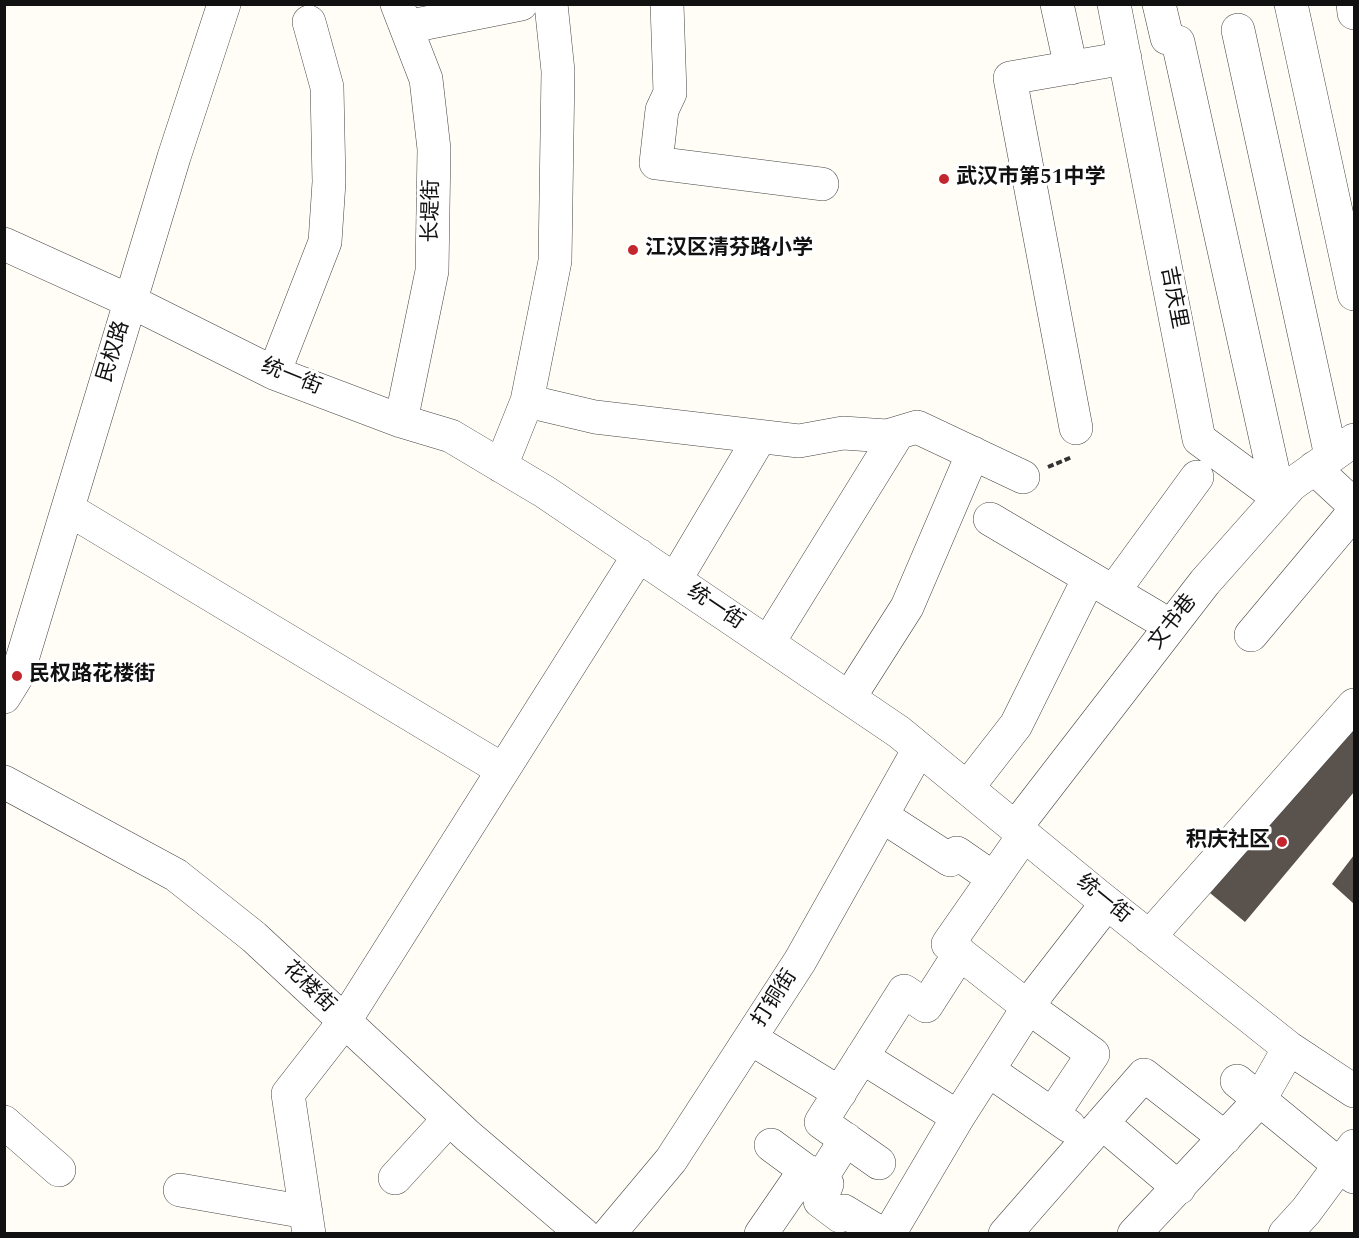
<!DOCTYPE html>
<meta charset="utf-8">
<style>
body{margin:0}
#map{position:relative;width:1359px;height:1238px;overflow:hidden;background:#fffdf5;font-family:Spectral,serif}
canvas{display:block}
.frame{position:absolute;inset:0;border:6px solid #111;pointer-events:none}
</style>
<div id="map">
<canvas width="1359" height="1238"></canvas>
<div class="frame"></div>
</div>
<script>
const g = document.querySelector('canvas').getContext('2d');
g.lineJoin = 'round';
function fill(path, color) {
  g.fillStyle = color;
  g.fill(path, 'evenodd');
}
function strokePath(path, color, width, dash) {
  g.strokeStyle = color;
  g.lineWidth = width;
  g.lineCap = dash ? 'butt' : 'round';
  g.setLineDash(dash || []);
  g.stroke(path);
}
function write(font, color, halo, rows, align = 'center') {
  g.font = font + ' Spectral,"Noto Sans SC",serif';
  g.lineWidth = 6;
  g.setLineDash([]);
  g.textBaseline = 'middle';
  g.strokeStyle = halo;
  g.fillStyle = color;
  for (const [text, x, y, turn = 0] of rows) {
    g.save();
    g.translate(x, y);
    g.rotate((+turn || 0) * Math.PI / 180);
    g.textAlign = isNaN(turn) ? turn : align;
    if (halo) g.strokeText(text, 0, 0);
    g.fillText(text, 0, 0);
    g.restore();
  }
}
fill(new Path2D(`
 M 1354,719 L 1354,792 L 1245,922 L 1210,893 Z
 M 1354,855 L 1354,904 L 1332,884 Z`), '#5a524d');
const minor = new Path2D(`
 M 397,4 L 426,79 L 434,149 L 432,271 L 401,421
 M 667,4 L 670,93 L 662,110 L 656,163 L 822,184
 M 1057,4 L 1071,68
 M 1114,4 L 1199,439 L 1279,498
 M 1159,4 L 1167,38
 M 1291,4 L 1354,294
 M 1353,4 L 1354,13
 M 406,27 L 521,4
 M 1238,30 L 1331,456
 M 1178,42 L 1279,498
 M 4,244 L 130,301 L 274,373 L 401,421 L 451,436 L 545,492 L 899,732 L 1097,895 L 1289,1048 L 1354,1091
 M 274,373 L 325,242 L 329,182 L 327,87 L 309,22
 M 527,401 L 595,417 L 799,441 L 843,433 L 887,436 L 917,427 L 1023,477
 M 1076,428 L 1010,78 L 1125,58
 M 501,466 L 527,401 L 555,261 L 558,71 L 551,4
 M 1314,468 L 1354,505
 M 68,509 L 503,770
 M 990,519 L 1171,626
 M 675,580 L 760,437
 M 1113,592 L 1197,477
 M 1251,635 L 1354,512
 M 768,643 L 898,433
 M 4,697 L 17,676 L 174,157 L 224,4
 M 849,698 L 907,607 L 973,453
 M 4,782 L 176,875 L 254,937 L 468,1136 L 583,1234
 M 967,788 L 1016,725 L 1089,578
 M 882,816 L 950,860 L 957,853 L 993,878
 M 1015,828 L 1205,582 L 1291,485 L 1354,440
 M 1024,835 L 948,944 L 1028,1007 L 1093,1054 L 1053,1114
 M 1149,937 L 1354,705
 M 750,1038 L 840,1093
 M 862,1057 L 958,1117
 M 988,1070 L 1069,1126
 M 1237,1081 L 1354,1177
 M 4,1122 L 59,1170
 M 1102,1123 L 1179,1188
 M 771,1145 L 805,1170
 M 879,1163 L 821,1122 L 904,991 L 926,1006 L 960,953
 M 822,1177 L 827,1184 L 820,1201 L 840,1216 L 844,1211 L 882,1234
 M 395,1178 L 449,1119
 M 180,1190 L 306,1212
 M 309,1234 L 288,1094 L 344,1022 L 639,555
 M 609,1234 L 671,1160 L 800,961 L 919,749
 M 761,1234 L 805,1170 L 822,1177 L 846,1139
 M 889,1234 L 958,1117 L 1038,992 L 1107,903
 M 1005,1234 L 1144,1075 L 1225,1138
 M 1134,1234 L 1259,1101 L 1289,1048
 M 1285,1234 L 1306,1211 L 1354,1146`);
strokePath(minor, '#444', 34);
strokePath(new Path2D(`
 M 1048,467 L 1072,457`), '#333', 4, [6, 3]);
strokePath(minor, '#fff', 33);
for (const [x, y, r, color] of [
 [944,179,6,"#c4262e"],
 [633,250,6,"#c4262e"],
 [17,676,6,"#c4262e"],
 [1282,842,6,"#c4262e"]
]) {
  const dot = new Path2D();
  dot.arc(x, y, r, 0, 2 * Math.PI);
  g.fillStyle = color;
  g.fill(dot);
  strokePath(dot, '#fff', 2);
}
write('bold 21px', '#111', '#fff', [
 ["武汉市第51中学",956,179],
 ["江汉区清芬路小学",645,250],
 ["民权路花楼街",29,676],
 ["积庆社区",1270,842,"right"]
], 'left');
write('21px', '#111', '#fff', [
 ["长堤街",433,211,-89],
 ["吉庆里",1172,298,79],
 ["民权路",115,352,-73],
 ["统一街",291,378,22],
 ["统一街",715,608,34],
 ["文书巷",1174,623,-52],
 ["统一街",1103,900,39],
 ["花楼街",308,988,44],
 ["打铜街",776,999,-57]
]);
</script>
